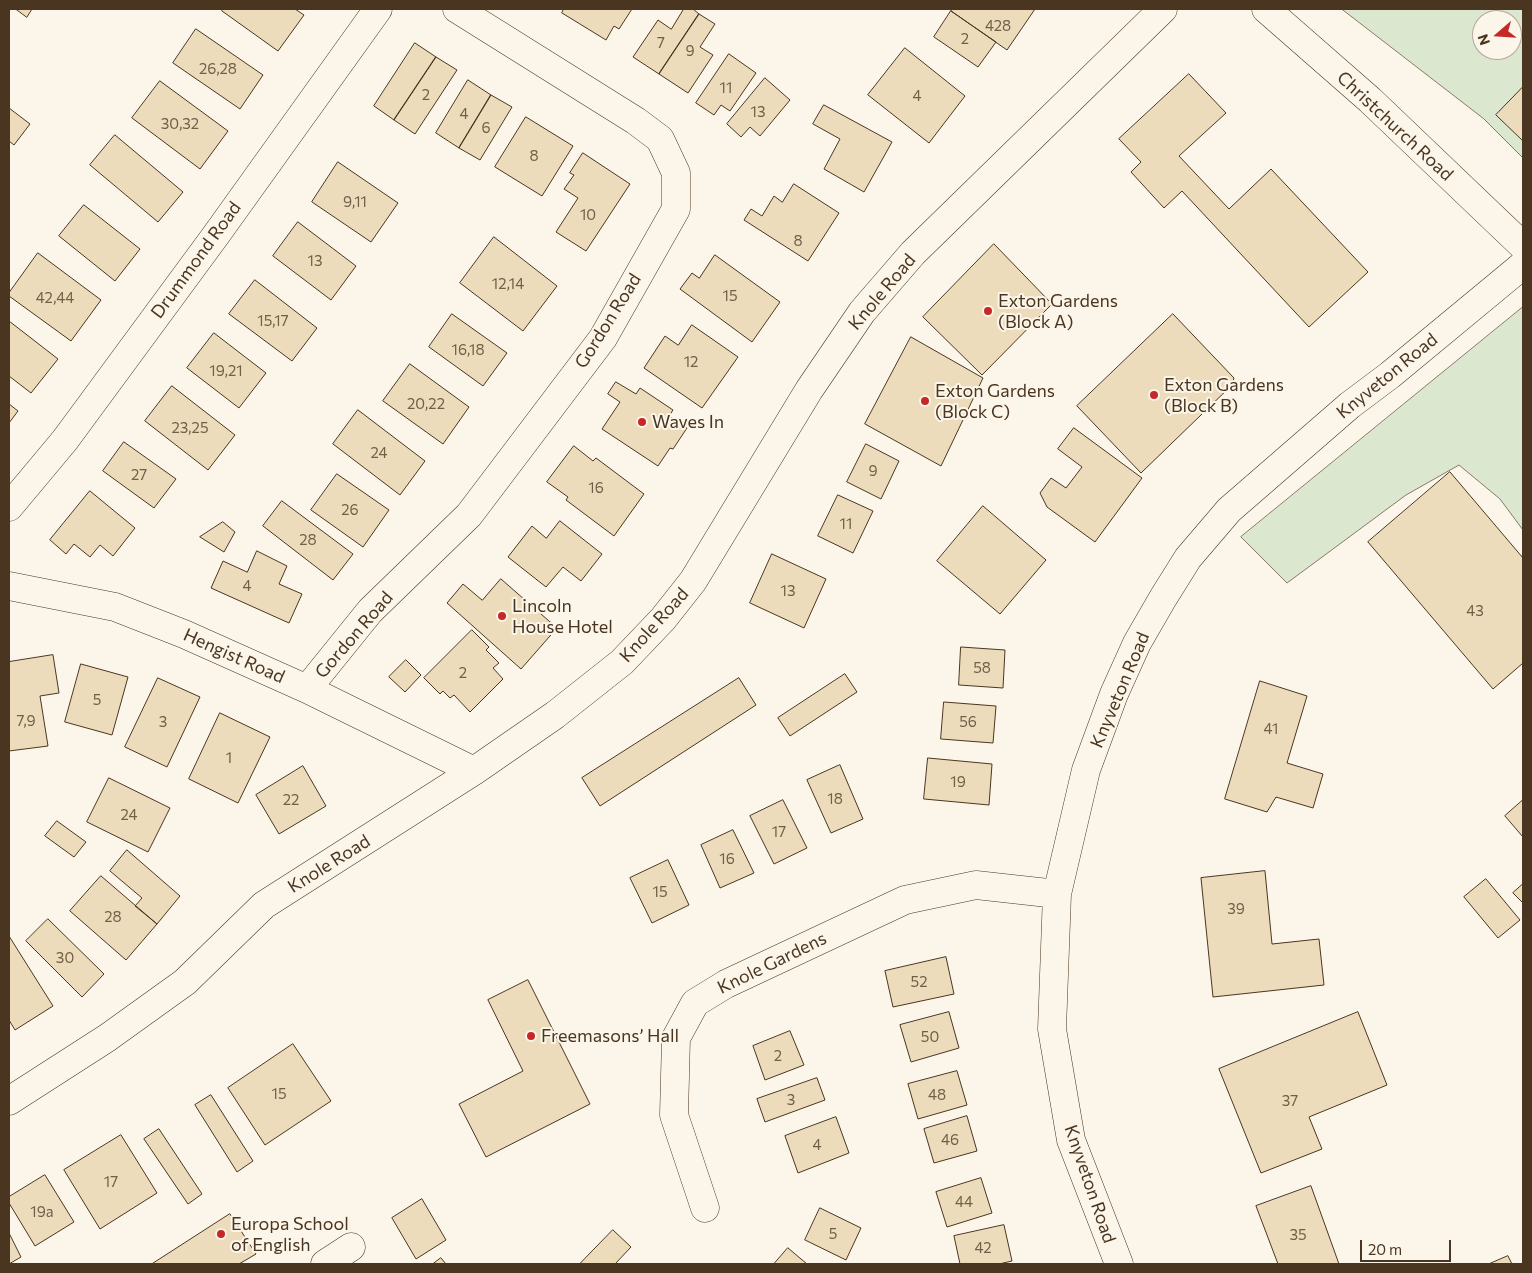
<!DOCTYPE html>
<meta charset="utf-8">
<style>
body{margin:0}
#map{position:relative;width:1532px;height:1273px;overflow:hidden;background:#fbf6e9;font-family:Commissioner,sans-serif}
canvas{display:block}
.frame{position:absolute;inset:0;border:10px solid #4a3520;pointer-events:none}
.north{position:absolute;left:1472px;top:10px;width:50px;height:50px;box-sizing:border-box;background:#fbf6e9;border:1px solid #b4a999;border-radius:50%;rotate:251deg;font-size:14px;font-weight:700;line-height:20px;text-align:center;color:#4a3520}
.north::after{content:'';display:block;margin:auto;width:18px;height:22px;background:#c62828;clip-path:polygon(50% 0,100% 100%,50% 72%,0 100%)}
.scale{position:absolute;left:1360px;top:1240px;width:91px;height:22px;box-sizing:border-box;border:2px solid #4a3520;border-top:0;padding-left:6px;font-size:15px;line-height:18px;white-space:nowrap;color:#4a3520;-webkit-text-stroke:4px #fbf6e9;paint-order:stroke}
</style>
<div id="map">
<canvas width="1532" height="1273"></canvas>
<div class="frame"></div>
<div class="north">N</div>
<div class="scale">20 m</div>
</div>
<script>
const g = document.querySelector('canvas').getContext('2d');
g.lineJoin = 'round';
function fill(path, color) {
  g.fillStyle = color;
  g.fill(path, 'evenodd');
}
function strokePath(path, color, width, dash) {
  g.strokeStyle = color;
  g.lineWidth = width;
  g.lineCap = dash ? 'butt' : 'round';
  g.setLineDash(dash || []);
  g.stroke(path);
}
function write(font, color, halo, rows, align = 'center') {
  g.font = font + ' Commissioner,sans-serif';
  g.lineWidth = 4;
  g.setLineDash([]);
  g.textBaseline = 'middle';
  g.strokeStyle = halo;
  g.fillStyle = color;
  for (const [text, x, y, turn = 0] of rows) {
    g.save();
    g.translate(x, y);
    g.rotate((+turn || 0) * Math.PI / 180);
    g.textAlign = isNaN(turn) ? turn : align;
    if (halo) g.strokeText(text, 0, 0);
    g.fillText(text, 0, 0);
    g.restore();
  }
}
const green = new Path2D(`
 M 1342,9 L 1523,9 L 1523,158 L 1484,119 ZM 1482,20 L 1512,20 L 1512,50 L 1482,50 Z
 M 1523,307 L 1523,530 L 1500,499 L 1459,465 L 1406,495 L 1287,583 L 1241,537 Z`);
fill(green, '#dce7d0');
strokePath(green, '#887966', 1);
const building = new Path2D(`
 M 16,9 L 32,9 L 27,17 Z
 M 223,9 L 295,9 L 304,15 L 278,51 L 222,11 Z
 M 564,9 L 632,9 L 619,29 L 614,26 L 606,40 L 562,13 Z
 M 684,9 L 693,9 L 699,14 L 659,74 L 633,57 L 658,20 L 671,29 Z
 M 953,9 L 1035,9 L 1007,50 L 951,11 Z
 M 951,11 L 996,42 L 978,67 L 934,37 Z
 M 699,14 L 715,24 L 700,47 L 713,55 L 688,93 L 659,74 Z
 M 196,29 L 263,75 L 240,109 L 173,63 Z
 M 415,43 L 436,57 L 394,120 L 374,106 Z
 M 905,48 L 965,96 L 929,143 L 868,95 Z
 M 729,54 L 756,73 L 730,111 L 721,105 L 714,115 L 696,103 Z
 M 436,57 L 457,70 L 415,134 L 394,120 Z
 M 1189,74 L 1226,113 L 1179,156 L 1229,209 L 1271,169 L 1368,272 L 1309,327 L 1182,191 L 1164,208 L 1131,172 L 1141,162 L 1119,139 Z
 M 765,78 L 790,100 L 760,136 L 750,127 L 741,137 L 727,124 Z
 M 468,80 L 491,95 L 459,148 L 436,133 Z
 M 160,81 L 228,131 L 200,169 L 132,118 Z
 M 1523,87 L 1523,141 L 1496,115 Z
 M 491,95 L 512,107 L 480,160 L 459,148 Z
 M 824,105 L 892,142 L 864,192 L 824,169 L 840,139 L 813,124 Z
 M 9,108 L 30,124 L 14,145 L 9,141 Z
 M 526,117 L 573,146 L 542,196 L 495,167 Z
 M 115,135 L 183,192 L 158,222 L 90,165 Z
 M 583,153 L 630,184 L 586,251 L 556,232 L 578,198 L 564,189 L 574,175 L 570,173 Z
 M 338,162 L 398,203 L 371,242 L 312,202 Z
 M 794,184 L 839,213 L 808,261 L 744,220 L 751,209 L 762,216 L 774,196 L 782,202 Z
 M 84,205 L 140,249 L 115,281 L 59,236 Z
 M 298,222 L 356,266 L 331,300 L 273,256 Z
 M 494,237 L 557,286 L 523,331 L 460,283 Z
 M 994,244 L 1052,304 L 982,375 L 923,317 Z
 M 38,253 L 101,300 L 71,341 L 9,296 L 9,293 Z
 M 715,255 L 780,302 L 752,342 L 680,289 L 692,273 L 699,278 Z
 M 255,280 L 317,328 L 292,361 L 229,314 Z
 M 452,314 L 507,353 L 483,386 L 429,347 Z
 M 1173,314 L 1234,378 L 1232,385 L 1141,473 L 1077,406 Z
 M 9,321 L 58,359 L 31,393 L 9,376 Z
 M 692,325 L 738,357 L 702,408 L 644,368 L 665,336 L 678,345 Z
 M 214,333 L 266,373 L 239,408 L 187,368 Z
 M 911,337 L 983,378 L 941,466 L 865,424 Z
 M 410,364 L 469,407 L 443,444 L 383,401 Z
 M 616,382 L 636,394 L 640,388 L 673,410 L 669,416 L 687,428 L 673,449 L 670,448 L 658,466 L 602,429 L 620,402 L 608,394 Z
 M 172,386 L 235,435 L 208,470 L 145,421 Z
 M 9,404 L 18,411 L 9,423 Z
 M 358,410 L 425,461 L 400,495 L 333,444 Z
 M 1074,428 L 1142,478 L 1095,542 L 1047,507 L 1040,493 L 1051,478 L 1066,488 L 1082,467 L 1058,449 Z
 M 124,442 L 176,479 L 154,508 L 103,471 Z
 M 866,444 L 899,461 L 881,499 L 847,482 Z
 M 574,446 L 593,461 L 596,458 L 644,494 L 614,536 L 566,500 L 568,497 L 547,482 Z
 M 1450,472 L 1523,558 L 1523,663 L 1493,689 L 1368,542 Z
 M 337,474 L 389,510 L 363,547 L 311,510 Z
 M 90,491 L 135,528 L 113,556 L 100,545 L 90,557 L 74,544 L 66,554 L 50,540 Z
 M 838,495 L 873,511 L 853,553 L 818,536 Z
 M 282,501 L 353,554 L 333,580 L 263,526 Z
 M 983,506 L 1046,560 L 1000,614 L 937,561 Z
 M 560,521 L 602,554 L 581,581 L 563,567 L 546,587 L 508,557 L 532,526 L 546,538 Z
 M 223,522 L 235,532 L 224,552 L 200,537 Z
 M 257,551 L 287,566 L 279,584 L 302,594 L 289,623 L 211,588 L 223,561 L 247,572 Z
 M 772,554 L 826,579 L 804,628 L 750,603 Z
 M 501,579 L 557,628 L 521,669 L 447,603 L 463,584 L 482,600 Z
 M 472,630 L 489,647 L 486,650 L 499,663 L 493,668 L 503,679 L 470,712 L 454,695 L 450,698 L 443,691 L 440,694 L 424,678 Z
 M 961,647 L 1005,650 L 1003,688 L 959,685 Z
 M 53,655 L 59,693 L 40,696 L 48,746 L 9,751 L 9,662 Z
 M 406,660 L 421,675 L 405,692 L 389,677 Z
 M 81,664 L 128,677 L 112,735 L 65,722 Z
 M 845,674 L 857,692 L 790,736 L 778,718 Z
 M 158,678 L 200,697 L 167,767 L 125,747 Z
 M 739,678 L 756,705 L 600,806 L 582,778 Z
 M 1260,681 L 1307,696 L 1287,763 L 1323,774 L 1313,808 L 1276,797 L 1267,812 L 1225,799 Z
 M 944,702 L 996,706 L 993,743 L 941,739 Z
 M 220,713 L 270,737 L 238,803 L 189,779 Z
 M 928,758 L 992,764 L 989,805 L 924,799 Z
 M 840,765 L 863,819 L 831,833 L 807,780 Z
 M 303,766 L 326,806 L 279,834 L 256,795 Z
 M 109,778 L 170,808 L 148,852 L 87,822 Z
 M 783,800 L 807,848 L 774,864 L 750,816 Z
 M 1523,800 L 1523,837 L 1505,816 Z
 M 57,821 L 86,842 L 74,857 L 45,836 Z
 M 733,830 L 754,873 L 720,888 L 701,845 Z
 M 127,850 L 180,896 L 157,924 L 135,906 L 142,898 L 110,871 Z
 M 668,860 L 689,905 L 652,923 L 630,878 Z
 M 1265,871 L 1272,944 L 1319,939 L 1324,985 L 1213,997 L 1201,878 Z
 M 101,876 L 157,924 L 126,960 L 70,911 Z
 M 1486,879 L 1520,920 L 1498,938 L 1464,897 Z
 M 1523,884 L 1523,903 L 1513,893 Z
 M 48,919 L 104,974 L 82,997 L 26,941 Z
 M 9,936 L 53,1006 L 15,1030 L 9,1020 Z
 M 946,957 L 954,994 L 893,1007 L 885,971 Z
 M 528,980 L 590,1104 L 486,1157 L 459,1104 L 523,1071 L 488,1000 Z
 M 949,1012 L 959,1048 L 911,1062 L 900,1025 Z
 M 1358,1012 L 1387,1085 L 1309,1117 L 1322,1149 L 1261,1173 L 1219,1069 Z
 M 790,1031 L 804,1065 L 765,1080 L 753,1046 Z
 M 293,1044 L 331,1101 L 265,1145 L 228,1088 Z
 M 957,1071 L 967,1105 L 918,1119 L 908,1084 Z
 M 817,1078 L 825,1100 L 765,1122 L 757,1099 Z
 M 211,1095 L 253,1161 L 237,1172 L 195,1105 Z
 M 967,1116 L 977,1151 L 934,1163 L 924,1129 Z
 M 836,1117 L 849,1153 L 798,1173 L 785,1136 Z
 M 159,1129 L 202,1194 L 188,1204 L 144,1139 Z
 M 121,1135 L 157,1193 L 100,1229 L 64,1170 Z
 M 45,1175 L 74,1222 L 35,1246 L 9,1203 L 9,1197 Z
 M 981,1178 L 992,1213 L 947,1227 L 936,1192 Z
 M 1311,1186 L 1339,1264 L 1278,1264 L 1256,1206 Z
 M 422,1199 L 446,1240 L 416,1259 L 392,1218 Z
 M 820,1208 L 861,1228 L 846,1260 L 805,1240 Z
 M 230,1214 L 256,1254 L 239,1264 L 152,1264 Z
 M 1004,1225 L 1012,1261 L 999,1264 L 960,1264 L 954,1236 Z
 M 613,1230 L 631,1247 L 615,1264 L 583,1264 L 581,1263 Z
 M 9,1233 L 21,1257 L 9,1264 Z
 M 788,1248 L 807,1264 L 774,1264 Z
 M 1508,1256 L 1512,1264 L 1489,1264 Z
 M 441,1258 L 446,1264 L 433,1264 Z`);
fill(building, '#ecdcbc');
strokePath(building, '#4a3520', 1);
const minor = new Path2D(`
 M 9,507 L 65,440 L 216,235 L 378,9
 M 9,586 L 115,607 L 184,634 L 307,689 L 474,771
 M 307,689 L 370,611 L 469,515 L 603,338 L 676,209 L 676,173 L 660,139 L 636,121 L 457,9
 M 9,1101 L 107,1038 L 185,982 L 264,905 L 474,771 L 555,715 L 622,662 L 663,619 L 693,581 L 809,390 L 862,312 L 913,253 L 1163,9
 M 705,1208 L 674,1115 L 676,1038 L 695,1003 L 726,984 L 905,900 L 976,885 L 1057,894
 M 325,1264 L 351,1247
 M 1119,1264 L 1071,1140 L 1052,1029 L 1057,894 L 1086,770 L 1114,694 L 1137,643 L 1163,598 L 1188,558 L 1229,510 L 1350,405 L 1390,375 L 1523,265`);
const major = new Path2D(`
 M 1266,9 L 1370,100 L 1523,246`);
strokePath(minor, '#4a3520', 29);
strokePath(major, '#4a3520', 29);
strokePath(minor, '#fbf6e9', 28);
strokePath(major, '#fbf6e9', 28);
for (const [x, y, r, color] of [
 [988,311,5,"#c62828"],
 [1154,395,5,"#c62828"],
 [925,401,5,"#c62828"],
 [642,422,5,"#c62828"],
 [502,616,5,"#c62828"],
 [531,1036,5,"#c62828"],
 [221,1234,5,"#c62828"]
]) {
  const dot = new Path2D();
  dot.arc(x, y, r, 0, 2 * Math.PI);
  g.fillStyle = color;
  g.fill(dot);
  strokePath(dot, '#fbf6e9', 2);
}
write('15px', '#725f47', null, [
 ["428",998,26],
 ["2",965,39],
 ["7",661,43],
 ["9",690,51],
 ["26,28",218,69],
 ["11",726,88],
 ["2",426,95],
 ["4",917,96],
 ["13",758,112],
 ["4",464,114],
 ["30,32",180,124],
 ["6",486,128],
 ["8",534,156],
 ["9,11",355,202],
 ["10",588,215],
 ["8",798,241],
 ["13",315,261],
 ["12,14",508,284],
 ["15",730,296],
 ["42,44",55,298],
 ["15,17",273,321],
 ["16,18",468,350],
 ["12",691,362],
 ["19,21",226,371],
 ["20,22",426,404],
 ["23,25",190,428],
 ["24",379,453],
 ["9",873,471],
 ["27",139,475],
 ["16",596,488],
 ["26",350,510],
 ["11",846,524],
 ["28",308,540],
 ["4",247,586],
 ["13",788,591],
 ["43",1475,611],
 ["58",982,668],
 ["2",463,673],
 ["5",97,700],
 ["7,9",26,721],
 ["3",163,722],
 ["56",968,722],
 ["41",1271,729],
 ["1",229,758],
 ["19",958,782],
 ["18",835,799],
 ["22",291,800],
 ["24",129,815],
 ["17",779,832],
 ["16",727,859],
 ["15",660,892],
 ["39",1236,909],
 ["28",113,917],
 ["30",65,958],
 ["52",919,982],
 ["50",930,1037],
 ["2",778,1056],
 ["15",279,1094],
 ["48",937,1095],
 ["3",791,1100],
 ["37",1290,1101],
 ["46",950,1140],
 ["4",817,1145],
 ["17",111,1182],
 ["44",964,1202],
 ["19a",42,1212],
 ["5",833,1234],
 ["35",1298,1235],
 ["42",983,1248]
]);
write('18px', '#4a3520', '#fbf6e9', [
 ["Christchurch Road",1395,126,43],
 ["Drummond Road",196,260,-54],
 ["Knole Road",882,292,-50],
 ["Gordon Road",608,321,-58],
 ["Knyveton Road",1387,376,-39],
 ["Knole Road",654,625,-48],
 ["Gordon Road",354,635,-49],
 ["Hengist Road",234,656,24],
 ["Knyveton Road",1120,690,-67],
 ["Knole Road",329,864,-32],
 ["Knole Gardens",772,963,-26],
 ["Knyveton Road",1090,1184,71]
]);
write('18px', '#4a3520', '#fbf6e9', [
 ["Exton Gardens",998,301],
 ["(Block A)",998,322],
 ["Exton Gardens",1164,385],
 ["(Block B)",1164,406],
 ["Exton Gardens",935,391],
 ["(Block C)",935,412],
 ["Waves In",652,422],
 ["Lincoln",512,606],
 ["House Hotel",512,627],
 ["Freemasons’ Hall",541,1036],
 ["Europa School",231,1224],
 ["of English",231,1245]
], 'left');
</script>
